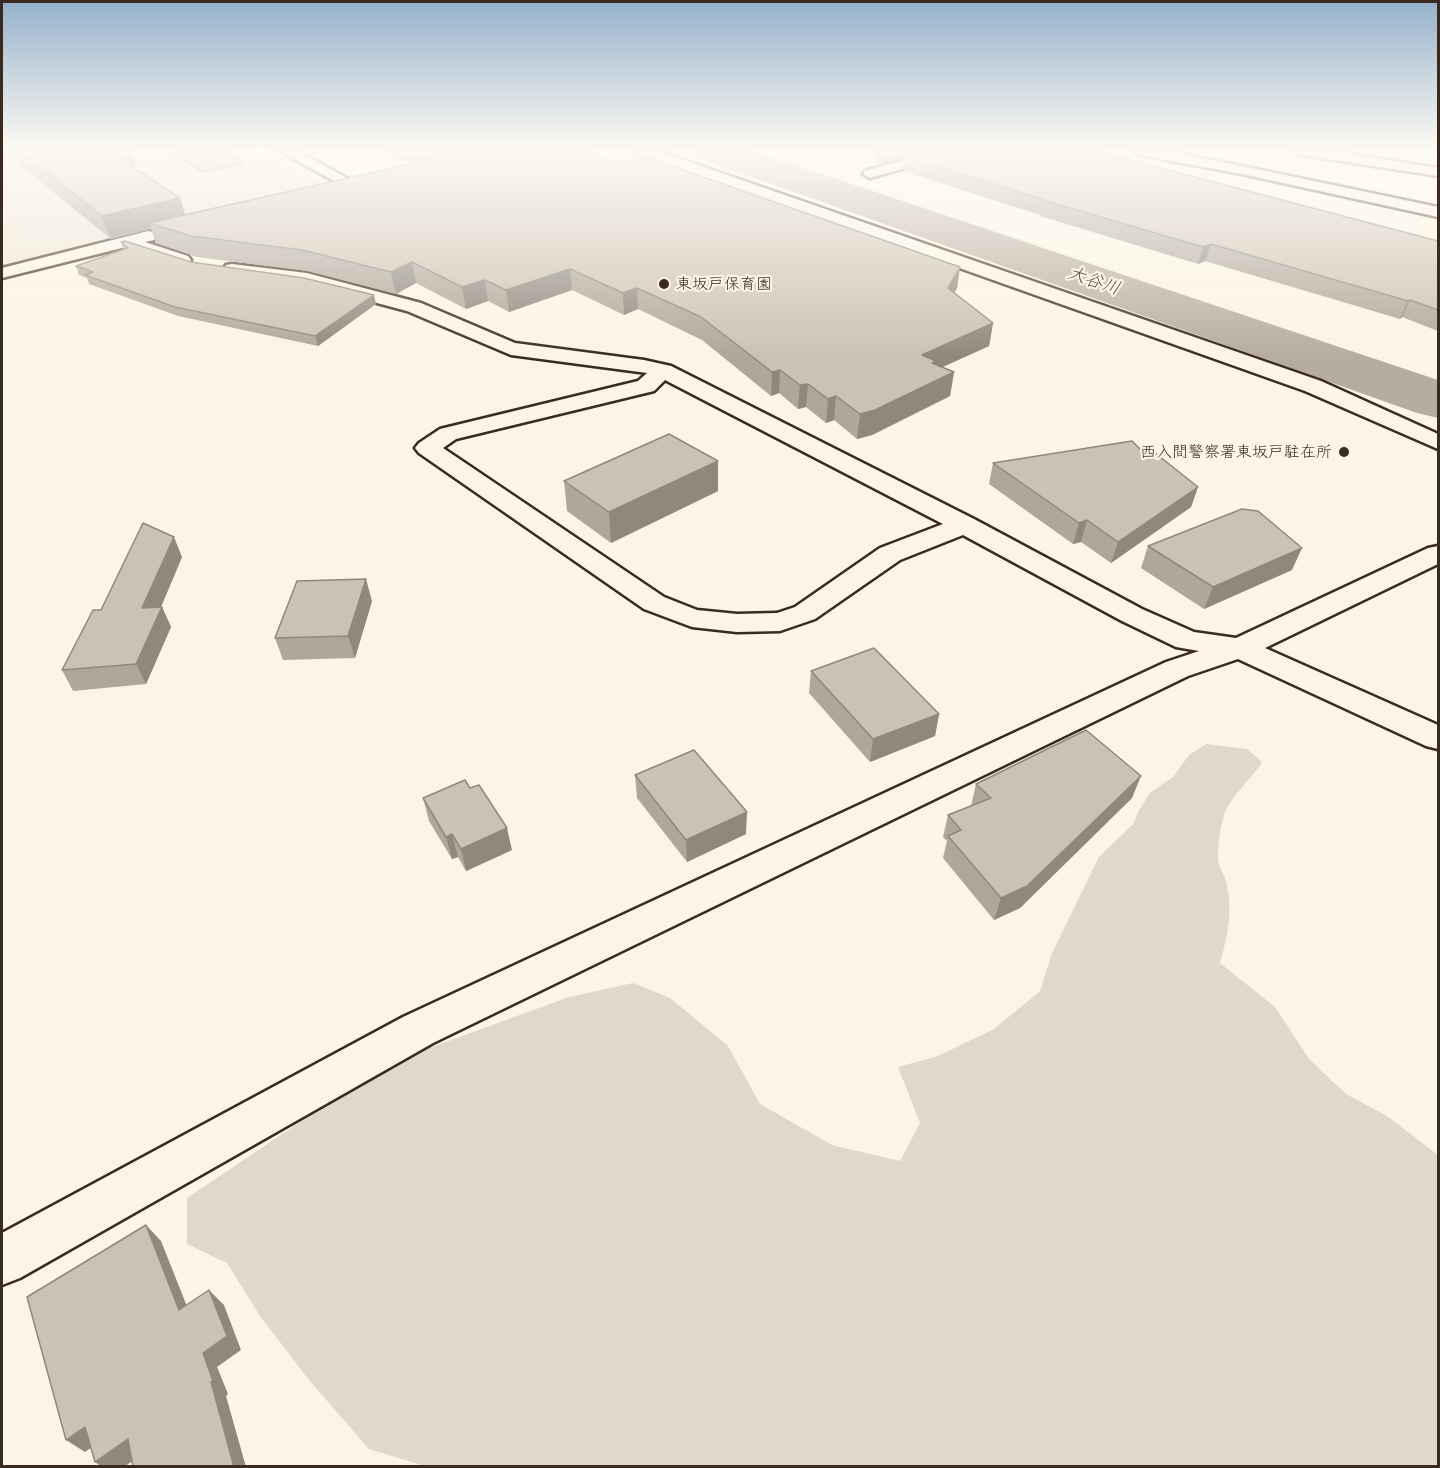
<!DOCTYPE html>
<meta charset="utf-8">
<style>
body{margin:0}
#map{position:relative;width:1440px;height:1468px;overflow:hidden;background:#fcf5e5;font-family:"Comic Neue",sans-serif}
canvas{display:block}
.frame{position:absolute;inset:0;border:3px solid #3b2a1e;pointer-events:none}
</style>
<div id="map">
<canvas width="1440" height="1468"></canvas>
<div class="frame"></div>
</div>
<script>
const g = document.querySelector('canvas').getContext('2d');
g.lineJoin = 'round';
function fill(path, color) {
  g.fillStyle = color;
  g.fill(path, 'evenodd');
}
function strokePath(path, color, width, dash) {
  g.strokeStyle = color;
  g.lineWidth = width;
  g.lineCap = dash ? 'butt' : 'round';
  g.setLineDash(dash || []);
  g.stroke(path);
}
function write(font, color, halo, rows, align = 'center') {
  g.font = font + ' "Comic Neue","Klee One",sans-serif';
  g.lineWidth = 4.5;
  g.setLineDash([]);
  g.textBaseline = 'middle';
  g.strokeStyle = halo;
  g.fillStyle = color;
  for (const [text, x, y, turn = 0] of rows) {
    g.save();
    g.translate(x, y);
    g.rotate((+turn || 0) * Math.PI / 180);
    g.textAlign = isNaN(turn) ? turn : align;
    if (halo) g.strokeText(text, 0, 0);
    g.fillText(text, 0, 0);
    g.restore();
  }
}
fill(new Path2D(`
 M 2,151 L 261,151 L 319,183 L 312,190 L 114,236 L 2,266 Z`), '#eee6d6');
fill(new Path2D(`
 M 1206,744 L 1247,749 L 1262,762 C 1250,782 1229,796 1223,819 C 1220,830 1216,853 1219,864 C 1221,871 1226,878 1227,886 C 1233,911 1227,939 1220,963 L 1275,1007 L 1309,1059 L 1346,1094 L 1387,1116 L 1438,1155 L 1438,1466 L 425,1466 L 369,1449 L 309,1380 L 260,1316 L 227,1263 L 187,1244 L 187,1198 L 300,1122 L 416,1053 L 569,997 L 633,983 L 670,998 L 728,1046 L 760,1104 L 832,1145 L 900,1161 L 920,1123 L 898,1067 L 938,1056 L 994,1029 L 1040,991 L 1052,953 L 1099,857 L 1133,824 L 1139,810 L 1150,793 L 1173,777 L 1189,755 Z`), '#e0d8c8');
const water = new Path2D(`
 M 181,151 L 223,151 L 244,163 L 202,172 L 172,153 Z`);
fill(water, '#b7ad9e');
strokePath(water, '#85796b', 1.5);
fill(new Path2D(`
 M 696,151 L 753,151 L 1438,380 L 1438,418 L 1417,413 L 701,159 Z`), '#b7ad9e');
const street = new Path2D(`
 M 934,151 L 957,151 L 955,154 L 870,178 L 863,174 L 865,171 Z
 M 1132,151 L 1164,151 L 1242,166 L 1438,207 L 1438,217 L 1242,174 L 1139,155 Z
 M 1295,151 L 1331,151 L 1438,168 L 1438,176 L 1302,155 Z
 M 148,231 L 154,232 L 156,236 L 154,240 L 145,242 L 188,256 L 191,260 L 188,264 L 176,264 L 126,247 L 2,278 L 2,268 Z
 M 232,264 L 307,273 L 421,303 L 515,343 L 644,360 L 671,366 L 974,519 L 1142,609 L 1194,632 L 1236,638 L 1428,548 L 1438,546 L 1438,564 L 1265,648 L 1438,725 L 1438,749 L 1426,746 L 1238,659 L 1188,676 L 433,1043 L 20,1278 L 2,1285 L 2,1233 L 403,1017 L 1166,662 L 1199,651 L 1176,647 L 1122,621 L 963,535 L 900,560 L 815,619 L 780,631 L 737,632 L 692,627 L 644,609 L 419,453 L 415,448 L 419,443 L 440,429 L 638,381 L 647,373 L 511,355 L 407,311 L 306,284 L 226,273 L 223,269 L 226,265 ZM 665,380 L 943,524 L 880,548 L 795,607 L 777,613 L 737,614 L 697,610 L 664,597 L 443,448 L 456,439 L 654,391 Z`);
const secondary = new Path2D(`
 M 280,151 L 298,151 L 363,187 L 355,192 L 350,190 Z
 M 637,151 L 658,151 L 1321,381 L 1438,434 L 1438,449 L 1305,391 L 639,154 Z`);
strokePath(street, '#3b2a1e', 5);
strokePath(secondary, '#3b2a1e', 5);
fill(street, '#fcf5e5');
fill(secondary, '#fcf5e5');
fill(new Path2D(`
 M 3,151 L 135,151 L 132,152 L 136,165 L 131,166 L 185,215 L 410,164 L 382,151 L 583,151 L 616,163 L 960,267 L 957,288 L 954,293 L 993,323 L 989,346 L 942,367 L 954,372 L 950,396 L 872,435 L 857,439 L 834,420 L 826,423 L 806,407 L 798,409 L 779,393 L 771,396 L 702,340 L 638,309 L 624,315 L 572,290 L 509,312 L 488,301 L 466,309 L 416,283 L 396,294 L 307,271 L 197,257 L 156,243 L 151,229 L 111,239 Z
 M 877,151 L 1096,151 L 1438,241 L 1438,331 L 1402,317 L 1400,319 L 1205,261 L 1198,264 L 1040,216 L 1040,215 L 903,171 L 904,157 L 881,164 L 876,163 Z
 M 121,242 L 191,262 L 376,304 L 318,346 L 178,316 L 89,284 L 87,278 L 79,275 L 76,266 L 124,250 Z
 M 1143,452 L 1198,487 L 1191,507 L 1111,563 L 1081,542 L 1073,544 L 989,484 L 993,463 Z
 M 718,461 L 718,491 L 611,543 L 567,511 L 564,481 Z
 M 1148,546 L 1292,570 L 1204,609 L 1141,568 Z
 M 182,557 L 161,607 L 162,607 L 171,627 L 146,684 L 73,691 L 62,670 L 101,610 Z
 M 372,601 L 355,658 L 283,660 L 275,638 Z
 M 811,671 L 939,714 L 935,736 L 870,762 L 809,693 Z
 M 635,775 L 746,834 L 687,862 L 637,798 Z
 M 976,784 L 1132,798 L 1020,908 L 994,920 L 943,858 L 947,841 L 943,837 L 948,815 L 971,806 Z
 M 423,798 L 512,850 L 466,871 L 458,857 L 452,859 L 429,821 Z`), '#afa79a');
fill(new Path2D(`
 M 106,151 L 135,151 L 132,152 L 136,165 L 113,170 Z
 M 416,151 L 489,151 L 415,167 L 413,152 Z
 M 882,151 L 925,151 L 904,156 L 904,157 L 881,164 Z
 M 180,198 L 187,221 L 149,223 L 151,229 L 111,239 L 102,216 Z
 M 1211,244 L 1205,261 L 1198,264 L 1203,247 Z
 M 412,262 L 416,283 L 396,294 L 391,272 Z
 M 960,267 L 957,288 L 945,310 L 948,288 Z
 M 570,269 L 572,290 L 509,312 L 506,290 Z
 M 485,280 L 488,301 L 466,309 L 462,287 Z
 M 637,288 L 638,309 L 624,315 L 623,293 Z
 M 374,295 L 376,304 L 318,346 L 315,336 Z
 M 1410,300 L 1402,317 L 1400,319 L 1408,301 Z
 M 993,323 L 989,346 L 934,371 L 954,372 L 950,396 L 872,435 L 857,439 L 860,414 L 922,355 Z
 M 780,370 L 779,393 L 771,396 L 772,372 Z
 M 808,384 L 806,407 L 798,409 L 800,385 Z
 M 836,396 L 834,420 L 826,423 L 828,399 Z
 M 718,461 L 718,491 L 611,543 L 609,512 Z
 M 1198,487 L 1191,507 L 1111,563 L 1118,542 Z
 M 1087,520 L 1081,542 L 1073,544 L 1079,523 Z
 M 174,537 L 182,557 L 152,628 L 142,608 Z
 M 1302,548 L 1292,570 L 1204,609 L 1213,587 Z
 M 366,579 L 372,601 L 355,658 L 348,636 Z
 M 162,607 L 171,627 L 146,684 L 136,664 Z
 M 939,714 L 935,736 L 870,762 L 873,739 Z
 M 1141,776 L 1132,798 L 1020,908 L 994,920 L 1001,898 Z
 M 747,812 L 746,834 L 687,862 L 686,840 Z
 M 507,828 L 512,850 L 466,871 L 461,849 Z
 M 452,834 L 458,857 L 452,859 L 446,837 Z
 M 146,1225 L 161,1241 L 194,1324 L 179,1310 Z
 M 209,1290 L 224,1305 L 241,1350 L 217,1367 L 228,1394 L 226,1396 L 246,1467 L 234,1467 L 203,1353 Z
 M 85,1427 L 104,1439 L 85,1452 L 66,1440 Z
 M 128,1439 L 146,1451 L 124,1467 L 102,1467 L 95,1462 Z`), '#8f887d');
const building = new Path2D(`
 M 20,151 L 108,151 L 180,198 L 102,216 Z
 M 468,151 L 583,151 L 616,163 L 643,156 L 960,267 L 948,288 L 993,323 L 922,355 L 936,361 L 932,363 L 954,372 L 875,410 L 860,414 L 836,396 L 828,399 L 808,384 L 800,385 L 780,370 L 772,372 L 701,317 L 637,288 L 623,293 L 570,269 L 506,290 L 485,280 L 462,287 L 412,262 L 391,272 L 302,250 L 191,236 L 149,223 Z
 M 923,151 L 1096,151 L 1438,241 L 1438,310 L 1410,300 L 1408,301 L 1211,244 L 1203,247 L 1043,200 L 1045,200 L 904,156 Z
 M 125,241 L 191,262 L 304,278 L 374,295 L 315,336 L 175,307 L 85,275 L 93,272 L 76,266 L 128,248 L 121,242 Z
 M 669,434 L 718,461 L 609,512 L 564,481 Z
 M 1132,441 L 1143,452 L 1154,452 L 1198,487 L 1118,542 L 1087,520 L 1079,523 L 993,463 Z
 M 1242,509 L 1258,511 L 1302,548 L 1213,587 L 1148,546 Z
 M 143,523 L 174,537 L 142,608 L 162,607 L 136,664 L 62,670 L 93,610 L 101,610 Z
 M 366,579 L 348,636 L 275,638 L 297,581 Z
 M 874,648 L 939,714 L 873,739 L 811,671 Z
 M 1086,730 L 1141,776 L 1027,886 L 1001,898 L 948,836 L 961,830 L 948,815 L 991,798 L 976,784 Z
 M 694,750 L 747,812 L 686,840 L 635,775 Z
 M 465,780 L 470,788 L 479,785 L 507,828 L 461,849 L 452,834 L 446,837 L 423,798 Z
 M 146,1225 L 179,1310 L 209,1290 L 227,1336 L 203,1353 L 213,1381 L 211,1382 L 234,1467 L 133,1467 L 128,1439 L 95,1462 L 85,1427 L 66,1440 L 27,1297 Z`);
fill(building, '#ccc2b3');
strokePath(building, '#8f887d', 1.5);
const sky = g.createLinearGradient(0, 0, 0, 357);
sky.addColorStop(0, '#94b1ca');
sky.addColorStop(0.42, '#fefaf3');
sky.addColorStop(1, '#fefaf300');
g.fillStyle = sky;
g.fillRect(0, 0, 1440, 357);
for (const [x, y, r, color] of [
 [664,284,6,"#3b2a1e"],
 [1344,452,6,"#3b2a1e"]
]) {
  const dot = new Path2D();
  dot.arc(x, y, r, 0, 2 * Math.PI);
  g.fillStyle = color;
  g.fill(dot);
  strokePath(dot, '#fcf5e5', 2);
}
write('16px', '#3b2a1e', '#fcf5e5', [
 ["東坂戸保育園",676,284],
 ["西入間警察署東坂戸駐在所",1332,452,"right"]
], 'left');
write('italic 18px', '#605144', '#fcf5e5', [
 ["大谷川",1094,281,19]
]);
</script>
